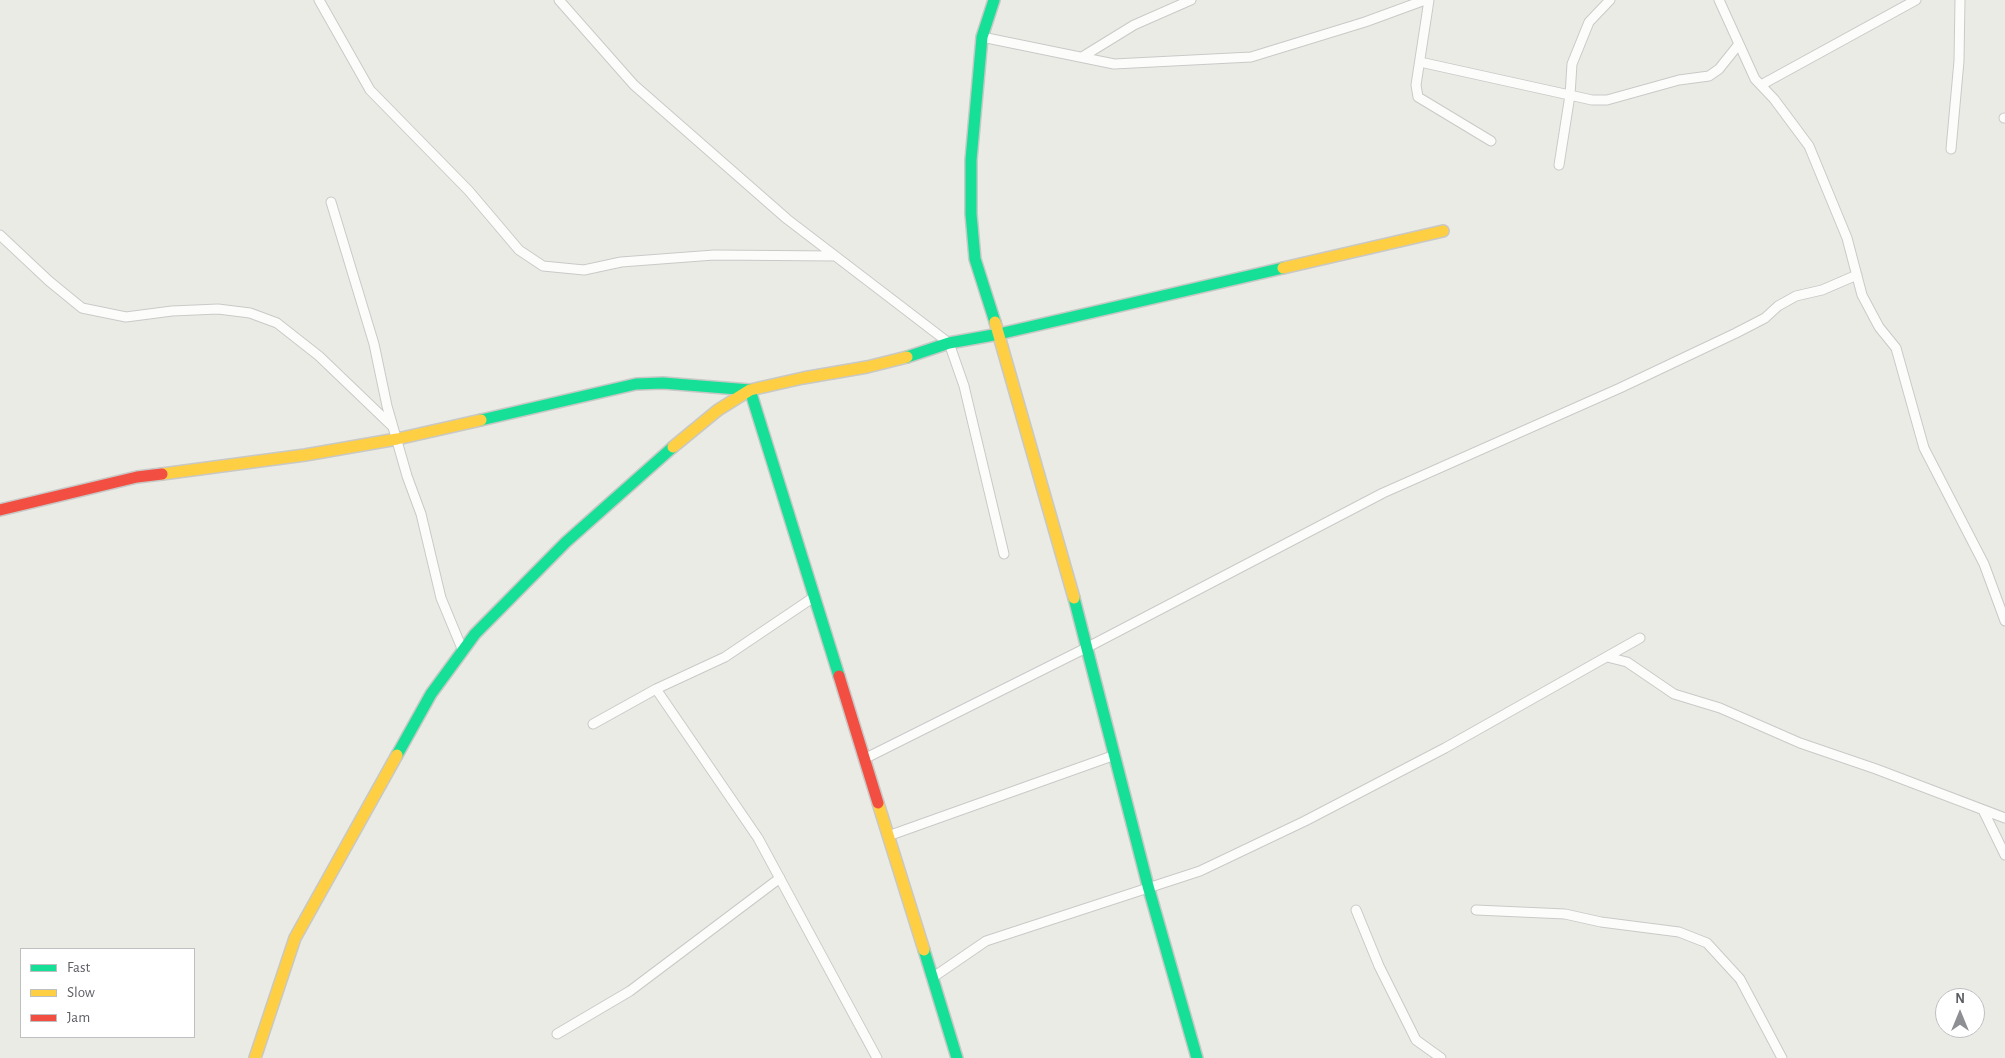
<!DOCTYPE html>
<style>
body{margin:0}
#map{position:relative;width:2005px;height:1058px;overflow:hidden;background:#ebebe6;font-family:"Alegreya Sans",sans-serif}
canvas{display:block}
.legend{position:absolute;left:20px;top:948px;width:175px;height:90px;box-sizing:border-box;background:#fff;border:1px solid #bebfc1;margin:0;padding:6px 9px;list-style:none;font-size:15px;color:#5c5e64}
.legend li{display:flex;align-items:center;gap:10px;height:25px}
.legend b{width:25px;border:1px solid #bebfc1}
.north{position:absolute;left:1935px;top:988px;width:50px;height:50px;box-sizing:border-box;background:#fff;border:1px solid #bebfc1;border-radius:50%;rotate:0deg;font-size:14px;font-weight:700;line-height:20px;text-align:center;color:#5c5e64}
.north::after{content:'';display:block;margin:auto;width:18px;height:22px;background:#8e8f92;clip-path:polygon(50% 0,100% 100%,50% 72%,0 100%)}
</style>
<div id="map">
<canvas width="2005" height="1058"></canvas>
<ul class="legend">
<li><b style="height:6px;background:#16e098"></b>Fast</li>
<li><b style="height:6px;background:#ffcf43"></b>Slow</li>
<li><b style="height:6px;background:#f24e42"></b>Jam</li>
</ul>
<div class="north">N</div>
</div>
<script>
const g = document.querySelector('canvas').getContext('2d');
g.lineJoin = 'round';
function strokePath(path, color, width, dash) {
  g.strokeStyle = color;
  g.lineWidth = width;
  g.lineCap = dash ? 'butt' : 'round';
  g.setLineDash(dash || []);
  g.stroke(path);
}
const street = new Path2D(`
 M 319,0 L 370,90 L 469,191 L 519,250 L 543,266 L 584,270 L 621,262 L 714,255 L 835,256
 M 559,0 L 634,85 L 787,219 L 949,343 L 964,386 L 1004,554
 M 1429,0 L 1416,85 L 1418,97 L 1491,141
 M 1719,0 L 1755,79 L 1774,99 L 1809,146 L 1847,238 L 1862,295 L 1879,327 L 1896,348 L 1924,448 L 1984,564 L 2005,621
 M 982,37 L 1114,64 L 1251,57 L 1365,22 L 1425,0
 M 1082,57 L 1134,25 L 1191,0
 M 1420,62 L 1592,100 L 1607,100 L 1679,80 L 1709,76 L 1719,69 L 1739,44
 M 1761,85 L 1916,0
 M 2004,118 L 2005,118
 M 1951,149 L 1959,61 L 1960,0
 M 1559,165 L 1570,95 L 1572,64 L 1589,22 L 1610,0
 M 331,202 L 374,344 L 387,406 L 407,476 L 421,514 L 441,598 L 463,651
 M 0,235 L 49,281 L 82,308 L 126,317 L 172,311 L 218,309 L 250,313 L 277,323 L 319,356 L 392,426
 M 1607,657 L 1627,662 L 1674,694 L 1720,708 L 1800,743 L 1876,769 L 2005,818
 M 656,689 L 758,838 L 877,1058
 M 593,724 L 656,689 L 725,657 L 814,597
 M 864,759 L 1088,647 L 1383,493 L 1620,388 L 1736,333 L 1765,318 L 1778,306 L 1796,296 L 1822,290 L 1857,275
 M 1983,810 L 2005,855
 M 888,836 L 1115,755
 M 1356,910 L 1379,966 L 1416,1040 L 1441,1058
 M 1476,910 L 1565,914 L 1601,922 L 1679,932 L 1707,943 L 1740,979 L 1782,1058
 M 932,978 L 986,941 L 1200,871 L 1305,821 L 1445,748 L 1640,638
 M 557,1034 L 630,991 L 780,878`);
const fast = new Path2D(`
 M 994,0 L 982,37 L 971,160 L 971,214 L 975,259 L 995,322
 M 907,357 L 949,343 L 999,334 L 1283,268
 M 481,420 L 636,384 L 663,383 L 750,390 L 839,676
 M 1074,598 L 1148,886 L 1197,1058
 M 397,755 L 431,694 L 475,634 L 566,542 L 673,447
 M 924,950 L 957,1058`);
const slow = new Path2D(`
 M 1283,268 L 1443,231
 M 995,322 L 1074,598
 M 673,447 L 718,410 L 750,390 L 803,378 L 867,367 L 907,357
 M 162,474 L 305,455 L 397,439 L 481,420
 M 878,803 L 924,950
 M 255,1058 L 295,938 L 397,755`);
const jam = new Path2D(`
 M 0,510 L 137,477 L 162,474
 M 839,676 L 878,803`);
strokePath(street, '#c9c9c8', 11);
strokePath(fast, '#c8c8c7', 14);
strokePath(slow, '#c8c8c7', 14);
strokePath(jam, '#c8c8c7', 14);
strokePath(street, '#fcfcfb', 9);
strokePath(fast, '#16e098', 11);
strokePath(slow, '#ffcf43', 11);
strokePath(jam, '#f24e42', 11);
</script>
